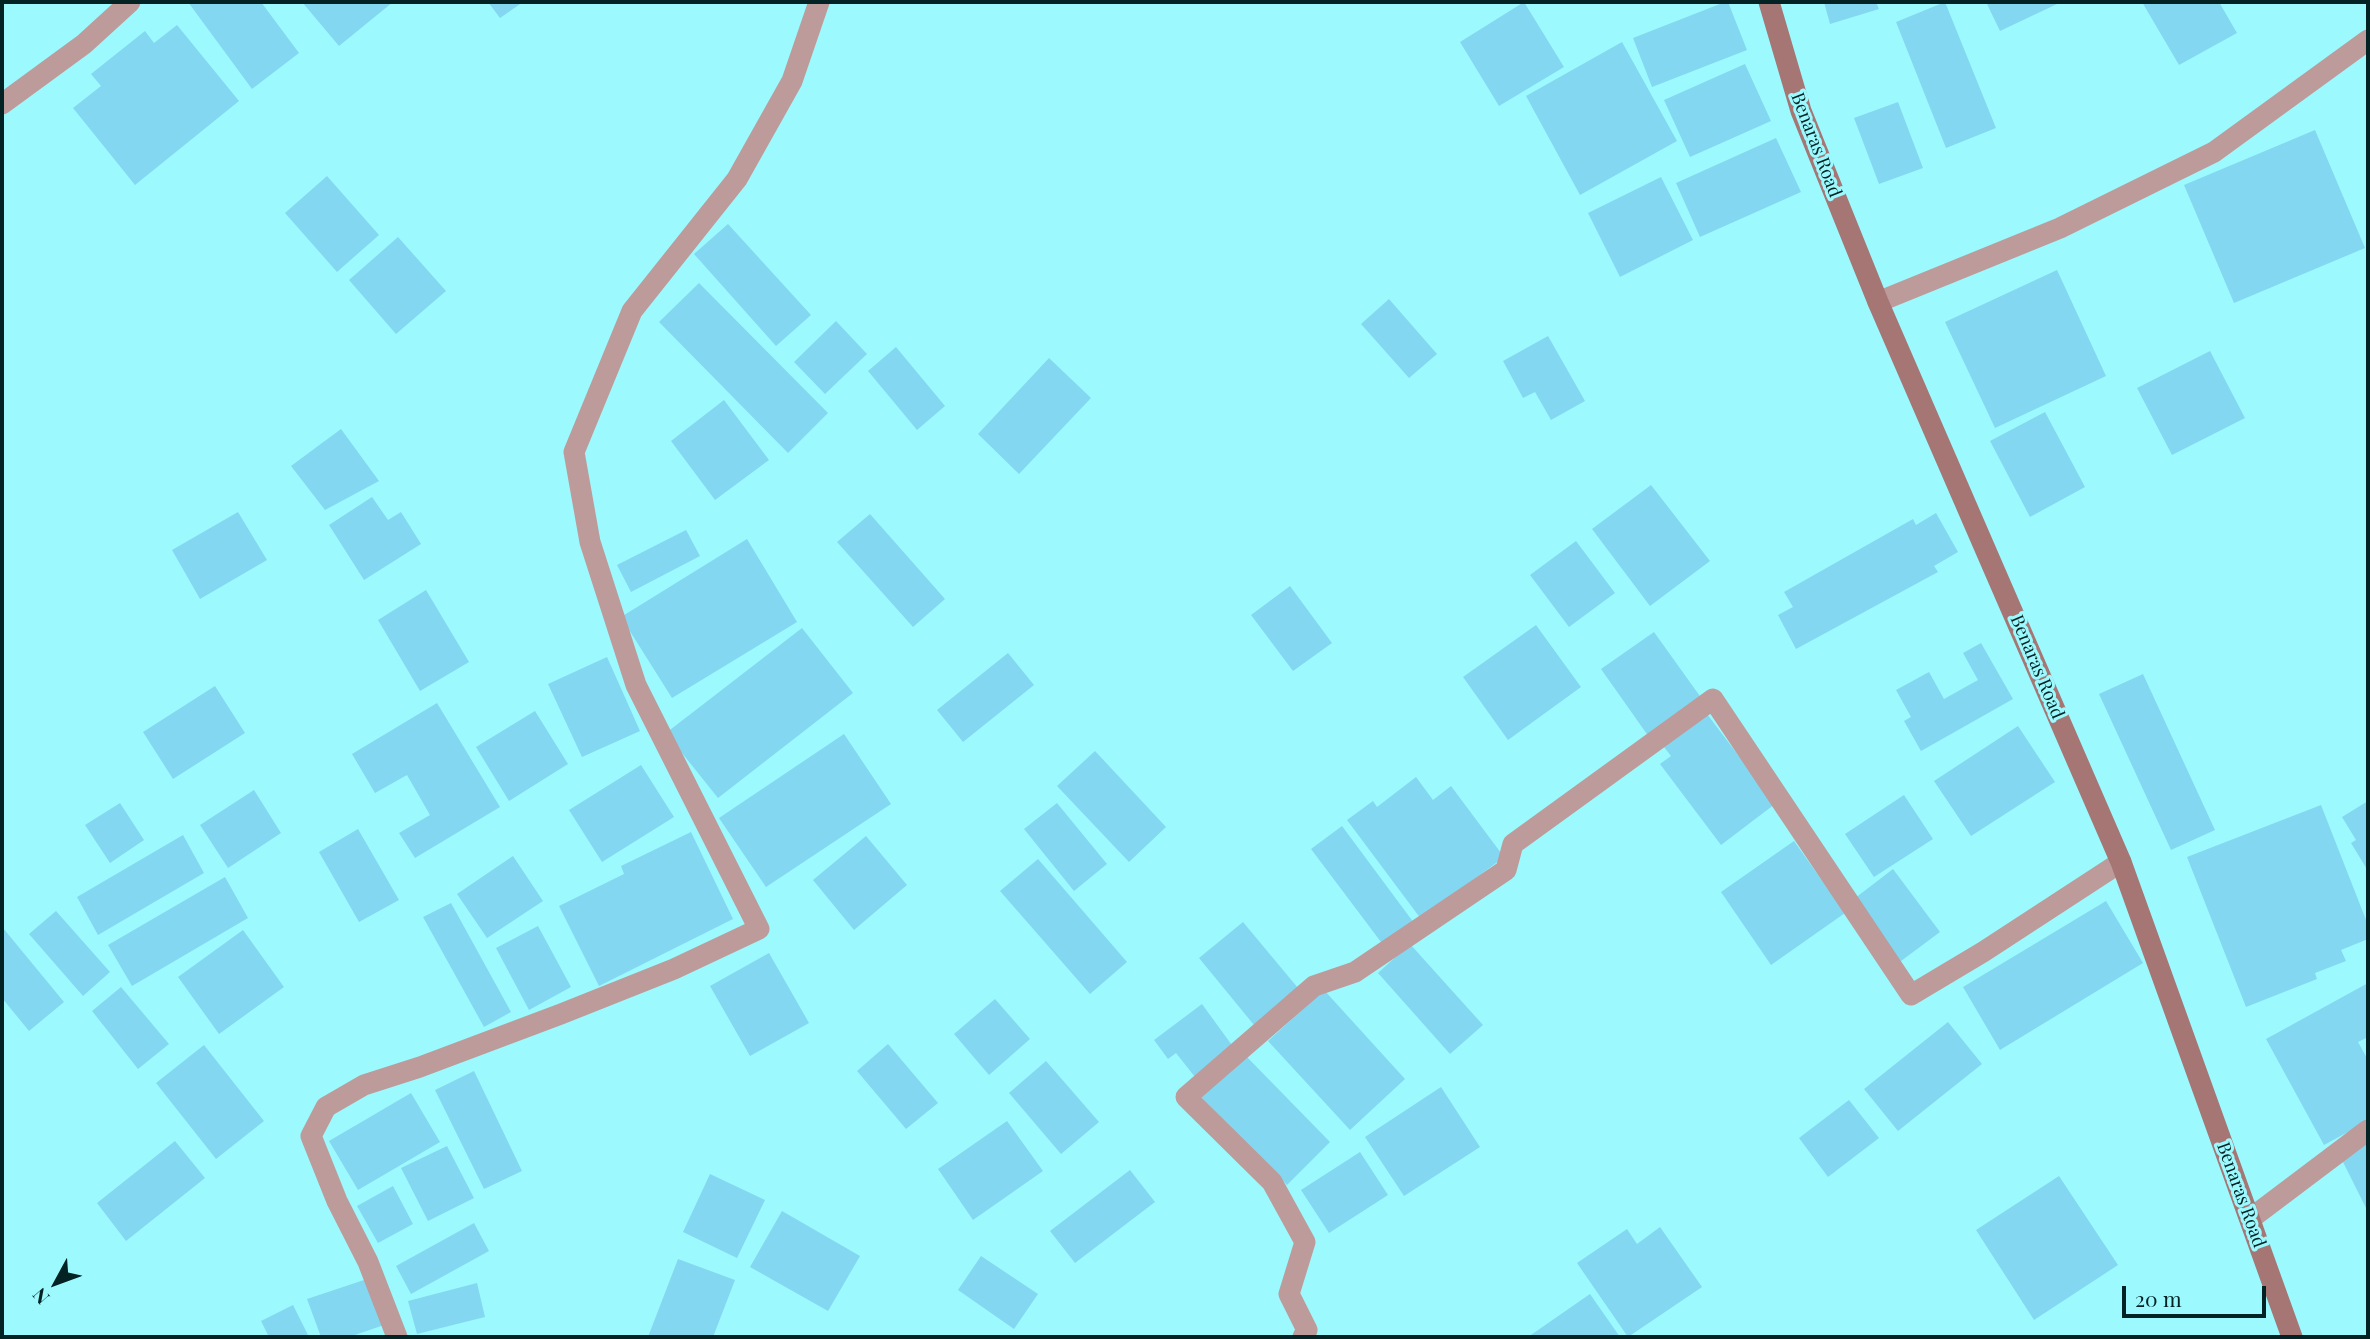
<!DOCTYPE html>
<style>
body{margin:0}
#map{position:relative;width:2370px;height:1339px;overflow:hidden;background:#9cf9fe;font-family:"Playfair Display",serif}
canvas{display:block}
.frame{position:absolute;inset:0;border:4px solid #032223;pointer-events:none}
.north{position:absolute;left:21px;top:1248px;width:70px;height:70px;-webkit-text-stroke:5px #9cf9fe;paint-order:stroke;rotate:229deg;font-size:19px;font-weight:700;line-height:28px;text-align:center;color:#032223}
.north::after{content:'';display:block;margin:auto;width:24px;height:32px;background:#032223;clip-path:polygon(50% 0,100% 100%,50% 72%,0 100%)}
.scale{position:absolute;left:2122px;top:1286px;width:144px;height:32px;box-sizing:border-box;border:4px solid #032223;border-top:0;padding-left:9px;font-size:21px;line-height:24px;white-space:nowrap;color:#032223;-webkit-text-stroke:5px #9cf9fe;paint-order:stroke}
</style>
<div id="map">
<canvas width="2370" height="1339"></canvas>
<div class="frame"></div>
<div class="north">N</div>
<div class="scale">20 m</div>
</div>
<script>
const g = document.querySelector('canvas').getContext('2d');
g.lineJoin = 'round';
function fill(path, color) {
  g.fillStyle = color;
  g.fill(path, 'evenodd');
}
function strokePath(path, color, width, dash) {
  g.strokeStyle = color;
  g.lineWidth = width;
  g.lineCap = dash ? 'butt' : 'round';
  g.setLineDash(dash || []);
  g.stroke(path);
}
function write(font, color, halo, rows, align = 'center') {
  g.font = font + ' "Playfair Display",serif';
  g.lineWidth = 6;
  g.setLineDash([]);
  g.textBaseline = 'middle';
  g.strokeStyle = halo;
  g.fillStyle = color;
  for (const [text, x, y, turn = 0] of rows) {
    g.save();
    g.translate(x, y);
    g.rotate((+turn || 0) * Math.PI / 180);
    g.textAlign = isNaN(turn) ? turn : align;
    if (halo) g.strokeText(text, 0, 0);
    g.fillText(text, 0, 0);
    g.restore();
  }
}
fill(new Path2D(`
 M 188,2 L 261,2 L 299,53 L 252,89 Z
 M 302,2 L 393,2 L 339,46 Z
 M 488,2 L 523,2 L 500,18 Z
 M 1524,2 L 1564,67 L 1499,106 L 1460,42 Z
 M 1725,2 L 1728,2 L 1747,50 L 1652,87 L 1633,38 Z
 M 1824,2 L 1876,2 L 1879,9 L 1830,24 Z
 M 1945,2 L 1996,128 L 1946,148 L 1896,22 Z
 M 1986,2 L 2055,2 L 2057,4 L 2000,31 Z
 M 2142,2 L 2219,2 L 2237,33 L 2179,65 Z
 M 177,25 L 239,101 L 135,185 L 73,108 L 101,86 L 91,74 L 145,31 L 154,43 Z
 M 1622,42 L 1677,141 L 1580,195 L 1526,96 Z
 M 1745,64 L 1771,121 L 1690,157 L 1664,100 Z
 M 1898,102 L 1923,168 L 1879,184 L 1854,118 Z
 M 2315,130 L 2365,248 L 2234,303 L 2184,185 Z
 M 1776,138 L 1801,192 L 1700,237 L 1676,183 Z
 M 327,176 L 379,235 L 337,272 L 285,213 Z
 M 1661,177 L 1693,240 L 1620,277 L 1588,213 Z
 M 728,224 L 811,315 L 776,346 L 694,254 Z
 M 398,237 L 446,291 L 396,334 L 349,280 Z
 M 2057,270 L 2106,376 L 1995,428 L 1945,322 Z
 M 699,283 L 828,413 L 788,453 L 659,322 Z
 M 1389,299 L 1437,354 L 1409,378 L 1361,324 Z
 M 836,321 L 867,354 L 825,394 L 794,362 Z
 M 1548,336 L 1585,401 L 1551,420 L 1535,392 L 1523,398 L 1503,361 Z
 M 896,347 L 945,406 L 917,430 L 868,371 Z
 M 2210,351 L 2245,418 L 2172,455 L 2137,388 Z
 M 1049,358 L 1091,398 L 1019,474 L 978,434 Z
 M 724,400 L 769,460 L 715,500 L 671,441 Z
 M 2045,412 L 2085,487 L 2030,517 L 1990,441 Z
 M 341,429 L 379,481 L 325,510 L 291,466 Z
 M 1651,485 L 1710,561 L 1650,606 L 1592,529 Z
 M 372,497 L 388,520 L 401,512 L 421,544 L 364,580 L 329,525 Z
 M 238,512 L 267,560 L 200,599 L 172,550 Z
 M 1936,513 L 1958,552 L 1934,566 L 1938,572 L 1796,649 L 1778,615 L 1793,607 L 1784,592 L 1913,519 L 1916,525 Z
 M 870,514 L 945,599 L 913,627 L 837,542 Z
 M 686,530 L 700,556 L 631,592 L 617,565 Z
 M 747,539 L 797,622 L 672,698 L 621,617 Z
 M 1576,541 L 1615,593 L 1569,627 L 1530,575 Z
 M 1290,586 L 1332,643 L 1293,671 L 1251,615 Z
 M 426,590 L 469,662 L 420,691 L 378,620 Z
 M 1536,625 L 1581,687 L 1508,740 L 1463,677 Z
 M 802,628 L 853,693 L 718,798 L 666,733 Z
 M 1654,632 L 1702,699 L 1649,737 L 1601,669 Z
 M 1981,643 L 2013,699 L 1921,751 L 1904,721 L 1911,717 L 1896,690 L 1929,672 L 1944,699 L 1978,680 L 1963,653 Z
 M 1008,653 L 1034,685 L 963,742 L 937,710 Z
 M 607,657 L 640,731 L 582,757 L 548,684 Z
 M 2143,674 L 2215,830 L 2171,850 L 2099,694 Z
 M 215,686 L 245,733 L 173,779 L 143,732 Z
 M 437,703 L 500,807 L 415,858 L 399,833 L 430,815 L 407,775 L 375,793 L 352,754 Z
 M 1704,710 L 1775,804 L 1721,845 L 1660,764 L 1671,756 L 1661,743 Z
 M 535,711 L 568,764 L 509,801 L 476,747 Z
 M 2018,726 L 2055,782 L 1971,836 L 1934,781 Z
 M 844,734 L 891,804 L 766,887 L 719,818 Z
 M 1095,751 L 1166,827 L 1129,862 L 1057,786 Z
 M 641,765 L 674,817 L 602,862 L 569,810 Z
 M 1416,777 L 1433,800 L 1451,786 L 1504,857 L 1421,919 L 1347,820 L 1373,801 L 1377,807 Z
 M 254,790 L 281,833 L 228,868 L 200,825 Z
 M 1904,795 L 1933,839 L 1874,877 L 1845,834 Z
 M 2368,801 L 2368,871 L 2351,843 L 2356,840 L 2342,817 Z
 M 120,803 L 144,840 L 110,863 L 85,825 Z
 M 1057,803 L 1107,864 L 1074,891 L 1024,829 Z
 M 2321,805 L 2368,925 L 2368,939 L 2341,950 L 2346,961 L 2315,973 L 2317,979 L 2246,1007 L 2187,857 Z
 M 1342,826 L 1414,923 L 1384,946 L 1311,849 Z
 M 358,829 L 399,900 L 359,922 L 319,852 Z
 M 691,832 L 733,919 L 599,986 L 559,906 L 624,874 L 621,866 Z
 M 183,835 L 204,873 L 98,935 L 77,897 Z
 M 866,836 L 907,885 L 854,930 L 813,880 Z
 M 1794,841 L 1845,913 L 1771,965 L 1721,892 Z
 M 513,856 L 543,901 L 487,938 L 457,894 Z
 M 1038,859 L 1127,962 L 1090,994 L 1000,891 Z
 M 1893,869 L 1940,932 L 1897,964 L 1850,902 Z
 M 225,877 L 248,918 L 132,986 L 108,945 Z
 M 2106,901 L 2143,963 L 2000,1050 L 1963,987 Z
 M 451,903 L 511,1012 L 484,1027 L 423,917 Z
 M 56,911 L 110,972 L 83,996 L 29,934 Z
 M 1243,922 L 1298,988 L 1254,1025 L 1199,958 Z
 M 538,926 L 571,987 L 529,1010 L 496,948 Z
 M 3,928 L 64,1002 L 29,1031 L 2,998 Z
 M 243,930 L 284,987 L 219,1034 L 178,977 Z
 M 1410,944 L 1483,1025 L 1450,1054 L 1378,973 Z
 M 769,953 L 809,1023 L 750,1056 L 710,986 Z
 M 2368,983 L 2368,1037 L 2358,1042 L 2368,1060 L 2368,1121 L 2324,1145 L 2266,1039 Z
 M 121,987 L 169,1044 L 138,1069 L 92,1011 Z
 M 1324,990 L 1405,1079 L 1350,1130 L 1268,1041 Z
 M 995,999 L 1030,1039 L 989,1075 L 954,1034 Z
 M 1202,1004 L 1234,1048 L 1195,1077 L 1176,1053 L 1168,1059 L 1154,1040 Z
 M 1948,1022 L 1982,1064 L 1898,1131 L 1864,1089 Z
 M 888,1044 L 938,1103 L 906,1129 L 857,1071 Z
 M 204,1045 L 264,1121 L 216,1159 L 156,1083 Z
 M 1244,1054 L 1330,1142 L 1287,1185 L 1201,1097 Z
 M 1046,1061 L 1099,1122 L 1061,1154 L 1009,1093 Z
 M 474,1071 L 522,1171 L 484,1189 L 435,1090 Z
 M 1441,1087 L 1480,1147 L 1404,1196 L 1365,1137 Z
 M 411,1093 L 440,1142 L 358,1190 L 329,1141 Z
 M 1849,1100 L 1879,1138 L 1828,1177 L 1799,1138 Z
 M 1007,1121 L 1043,1171 L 973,1220 L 938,1169 Z
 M 2368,1139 L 2368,1212 L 2339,1154 Z
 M 175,1141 L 205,1178 L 126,1241 L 97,1203 Z
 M 447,1146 L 474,1198 L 428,1221 L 401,1168 Z
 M 1360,1152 L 1388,1195 L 1329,1233 L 1301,1190 Z
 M 1130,1170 L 1155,1202 L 1075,1263 L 1050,1231 Z
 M 710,1174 L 765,1200 L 737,1258 L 683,1232 Z
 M 2059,1176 L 2118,1265 L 2034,1320 L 1976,1230 Z
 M 393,1186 L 413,1224 L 378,1243 L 357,1206 Z
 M 782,1211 L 860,1256 L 828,1311 L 750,1267 Z
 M 474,1223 L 489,1251 L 411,1294 L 396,1266 Z
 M 1660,1227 L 1702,1287 L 1628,1337 L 1577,1263 L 1627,1229 L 1637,1244 Z
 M 981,1256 L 1038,1294 L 1014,1329 L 958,1290 Z
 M 678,1259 L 735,1280 L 713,1337 L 648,1337 Z
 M 367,1279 L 384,1325 L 349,1337 L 321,1337 L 307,1299 Z
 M 477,1283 L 485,1317 L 417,1334 L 408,1301 Z
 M 1590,1294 L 1620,1337 L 1528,1337 Z
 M 293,1305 L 309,1337 L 269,1337 L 261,1321 Z`), '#83d7f1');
strokePath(new Path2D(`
 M 2,104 L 84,44 L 130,2
 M 1878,302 L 2060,228 L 2214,152 L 2368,40
 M 2250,1219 L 2368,1130
 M 397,1337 L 368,1262 L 337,1201 L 311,1136 L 326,1107 L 364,1085 L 420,1067 L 561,1014 L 674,969 L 759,929 L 636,685 L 590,542 L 574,452 L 632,311 L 737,179 L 792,81 L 819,2
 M 1303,1337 L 1307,1330 L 1289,1294 L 1305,1242 L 1272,1182 L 1186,1097 L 1314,986 L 1355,972 L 1506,870 L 1513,844 L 1713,699 L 1911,995 L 1983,952 L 2121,862`), '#bc9b9a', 21);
strokePath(new Path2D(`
 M 1769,2 L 1801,111 L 1878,302 L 2121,862 L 2292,1337`), '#a67675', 21);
write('18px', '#032223', '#9cf9fe', [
 ["Benaras Road",1816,145,69],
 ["Benaras Road",2037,667,67],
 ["Benaras Road",2241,1195,70]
]);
</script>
